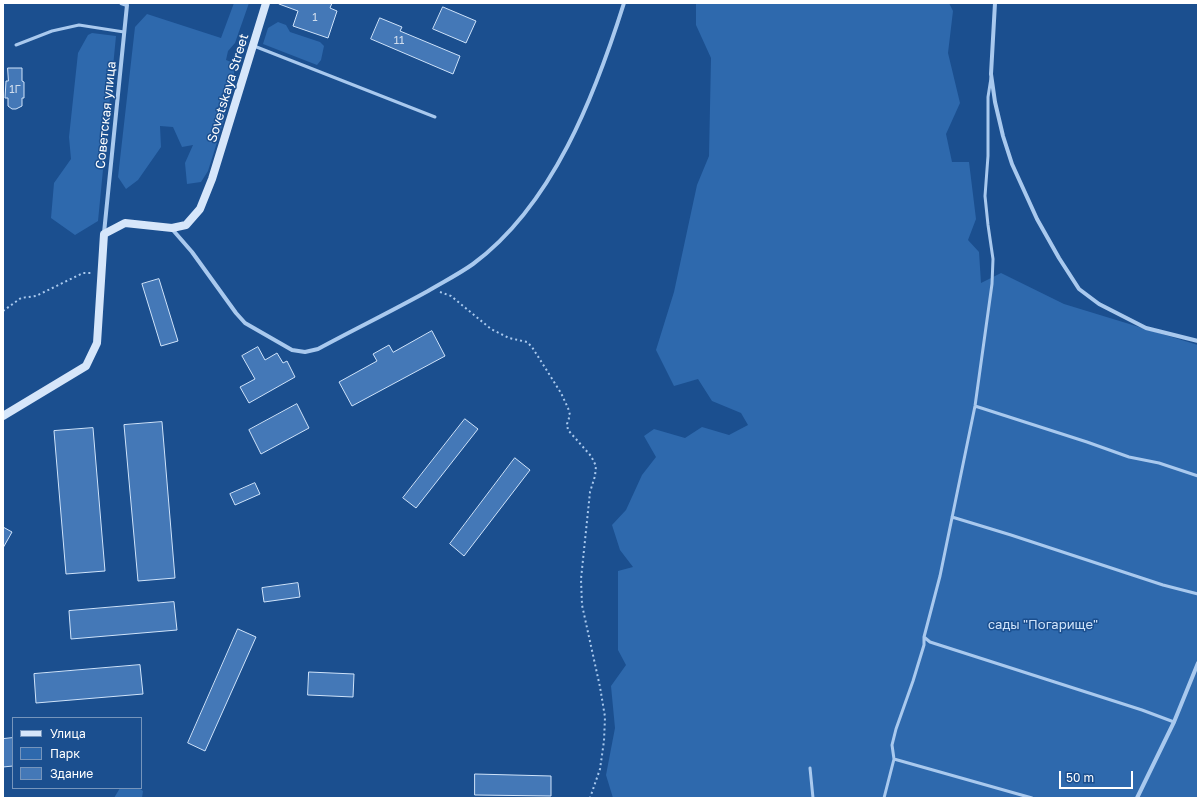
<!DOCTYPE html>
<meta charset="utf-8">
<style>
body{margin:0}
#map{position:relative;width:1201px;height:801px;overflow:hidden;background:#1b4f8f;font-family:"Golos Text",sans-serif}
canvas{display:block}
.frame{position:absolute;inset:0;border:4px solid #fff;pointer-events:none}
.legend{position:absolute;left:12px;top:717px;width:130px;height:72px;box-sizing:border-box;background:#1b4f8f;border:1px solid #7695bc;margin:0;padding:5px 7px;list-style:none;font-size:12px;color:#fff}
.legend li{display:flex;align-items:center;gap:8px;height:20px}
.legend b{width:20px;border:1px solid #7695bc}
.scale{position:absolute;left:1059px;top:771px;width:74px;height:18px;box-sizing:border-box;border:2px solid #fff;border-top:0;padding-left:5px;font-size:12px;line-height:14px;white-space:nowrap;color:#fff;-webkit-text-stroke:3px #1b4f8f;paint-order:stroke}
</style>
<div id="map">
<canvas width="1201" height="801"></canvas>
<div class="frame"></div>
<ul class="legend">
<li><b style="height:5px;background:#d6e6fa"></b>Улица</li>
<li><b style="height:11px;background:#2e69ad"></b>Парк</li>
<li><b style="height:11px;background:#4478b7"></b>Здание</li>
</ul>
<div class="scale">50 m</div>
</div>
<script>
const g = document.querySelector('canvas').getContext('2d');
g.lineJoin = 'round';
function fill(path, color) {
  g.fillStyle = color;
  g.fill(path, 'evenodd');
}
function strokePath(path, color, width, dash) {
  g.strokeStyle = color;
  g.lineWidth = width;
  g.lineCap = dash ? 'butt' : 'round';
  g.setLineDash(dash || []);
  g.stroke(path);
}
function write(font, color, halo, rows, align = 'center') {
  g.font = font + ' "Golos Text",sans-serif';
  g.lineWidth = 3;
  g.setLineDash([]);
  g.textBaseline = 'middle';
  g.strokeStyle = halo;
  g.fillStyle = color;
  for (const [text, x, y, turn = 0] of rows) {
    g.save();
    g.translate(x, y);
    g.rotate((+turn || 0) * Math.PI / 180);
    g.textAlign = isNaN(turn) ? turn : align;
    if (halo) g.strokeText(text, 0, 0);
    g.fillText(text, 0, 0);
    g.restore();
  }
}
fill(new Path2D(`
 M 234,3 L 249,3 L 235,43 L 228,51 L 226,60 L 236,64 L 224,120 L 208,171 L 201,182 L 187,184 L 185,163 L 193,145 L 182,147 L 173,127 L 160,126 L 161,147 L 138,180 L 126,189 L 118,177 L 135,27 L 147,14 L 221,38 Z
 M 696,3 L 949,3 L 953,11 L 948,53 L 960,103 L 946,134 L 952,162 L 969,162 L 976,219 L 968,240 L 979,252 L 981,283 L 1001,273 L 1064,304 L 1198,345 L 1198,798 L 613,798 L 606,775 L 615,728 L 611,686 L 626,665 L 618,650 L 618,571 L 633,567 L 620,550 L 612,525 L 626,510 L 642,475 L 656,457 L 644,436 L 654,429 L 685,438 L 702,427 L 729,435 L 748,425 L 741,413 L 712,401 L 698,379 L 674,386 L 656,350 L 674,292 L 697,185 L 709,156 L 711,58 L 696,25 Z
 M 278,22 L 286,25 L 290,32 L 320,42 L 324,46 L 321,60 L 317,65 L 263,44 L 268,28 Z
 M 92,33 L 116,36 L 98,221 L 75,235 L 51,218 L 54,183 L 71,159 L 69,137 L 78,53 L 88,35 Z
 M 120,788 L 139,788 L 143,791 L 142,798 L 114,798 Z`), '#2e69ad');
const building = new Path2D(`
 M 279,3 L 332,3 L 330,8 L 337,11 L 328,38 L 293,26 L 298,11 L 279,4 Z
 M 443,7 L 476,21 L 466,43 L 433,29 Z
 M 380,18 L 402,27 L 400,31 L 460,56 L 453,74 L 371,39 Z
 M 8,68 L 22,68 L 22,81 L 24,82 L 24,98 L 22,98 L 22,106 L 16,109 L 12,109 L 8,106 L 8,98 L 5,98 L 6,81 L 8,81 Z
 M 159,279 L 178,341 L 161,346 L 142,284 Z
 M 432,331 L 445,356 L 352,406 L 339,382 L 377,361 L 373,354 L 389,345 L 393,352 Z
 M 258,347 L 265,360 L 277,353 L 283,363 L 287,361 L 295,377 L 249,403 L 240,387 L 255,379 L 242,356 Z
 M 297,404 L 309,428 L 261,454 L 249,430 Z
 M 465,419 L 478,429 L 416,508 L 403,498 Z
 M 162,422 L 175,578 L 138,581 L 124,425 Z
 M 93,428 L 105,571 L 66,574 L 54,431 Z
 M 515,458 L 530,470 L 464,556 L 450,544 Z
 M 255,483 L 260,494 L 235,505 L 230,494 Z
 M 3,527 L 12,532 L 3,548 Z
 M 298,583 L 300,597 L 264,602 L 262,588 Z
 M 174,602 L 177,630 L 71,639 L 69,611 Z
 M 238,629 L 256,637 L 205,751 L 188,743 Z
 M 140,665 L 143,694 L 36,703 L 34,674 Z
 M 309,672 L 354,674 L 353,697 L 308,695 Z
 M 13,738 L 13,766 L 3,767 L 3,739 Z
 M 475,774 L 551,776 L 551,796 L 475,795 Z`);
fill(building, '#4478b7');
strokePath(building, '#cfe3fa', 1);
strokePath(new Path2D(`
 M 440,292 L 451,296 L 491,329 L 509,338 L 527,342 L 532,347 L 561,393 L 568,408 L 570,415 L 567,424 L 568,430 L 591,456 L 596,466 L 595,476 L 590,492 L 581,579 L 582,605 L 600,687 L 605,717 L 604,741 L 600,769 L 590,798
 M 3,311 L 21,298 L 36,296 L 83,273 L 93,273`), '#a9c9ee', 2, [2, 3]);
strokePath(new Path2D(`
 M 16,45 L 52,31 L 79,25 L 124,32
 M 254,46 L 435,117
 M 975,406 L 1087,442 L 1129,457 L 1159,463 L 1198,476
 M 952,517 L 1011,535 L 1163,585 L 1198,594
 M 924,637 L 930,642 L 1142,710 L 1174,722
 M 894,759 L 1032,798
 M 810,768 L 813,798
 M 884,798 L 894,759 L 892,745 L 896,729 L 913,681 L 924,645 L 924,637 L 940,576 L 975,406 L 992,284 L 993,259 L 988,225 L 985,196 L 988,156 L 988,97 L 991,78`), '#a9c9ee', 3);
strokePath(new Path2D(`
 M 995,3 L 991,74 L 995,102 L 1003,136 L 1012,164 L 1037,219 L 1059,258 L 1079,289 L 1099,304 L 1146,328 L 1198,341
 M 172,229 L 192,252 L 236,313 L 245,323 L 292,350 L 305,352 L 318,349 C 355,329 392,311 428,291 C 443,282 459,274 473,264 C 553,205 595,95 624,3
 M 104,233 L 127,5 L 121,3
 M 1137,798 L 1174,722 L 1198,663`), '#a9c9ee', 4);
strokePath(new Path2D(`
 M 3,416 L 86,366 L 97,343 L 104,234 L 125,223 L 172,228 L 186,225 L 200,209 L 212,179 L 266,3`), '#d6e6fa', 8);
write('11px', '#d0dded', null, [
 ["1",315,18],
 ["11",399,41],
 ["1Г",15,90]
]);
write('13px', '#fff', '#1b4f8f', [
 ["Sovetskaya Street",228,88,-73],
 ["Советская улица",106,115,-84]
]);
write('13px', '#cfe3fa', '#1b4f8f', [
 ["сады \"Погарище\"",1043,625]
]);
</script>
